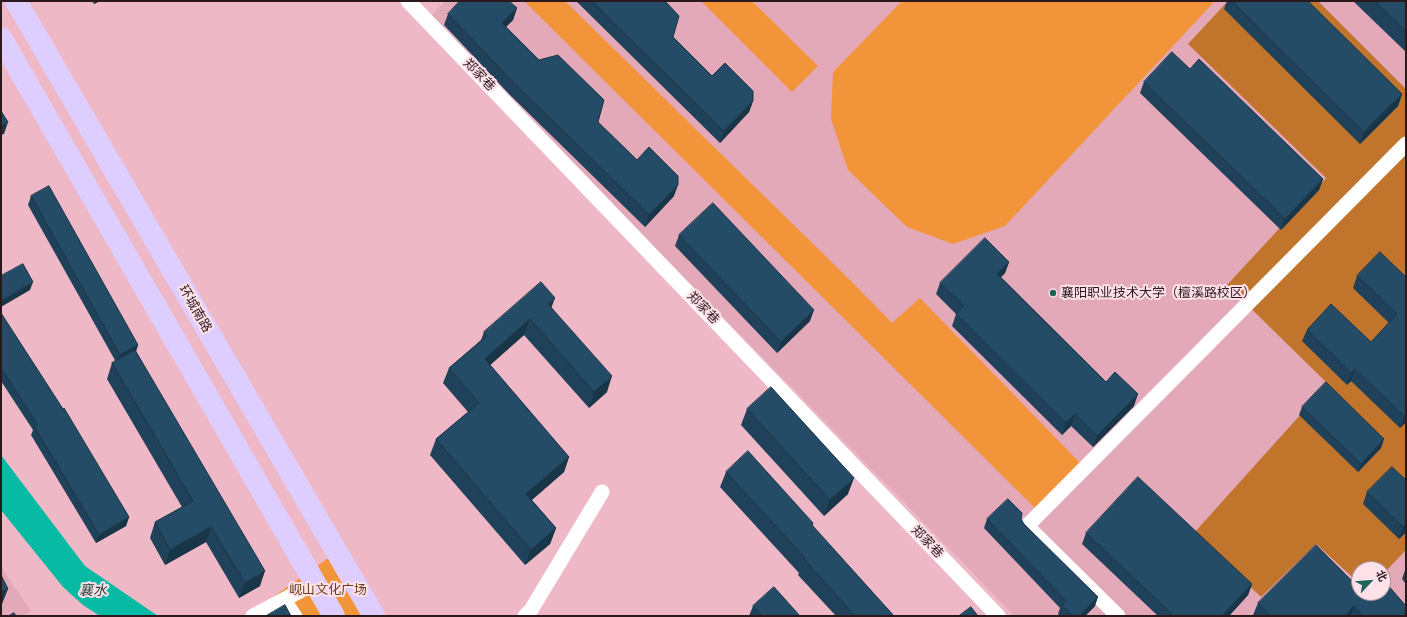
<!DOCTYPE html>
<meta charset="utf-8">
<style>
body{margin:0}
#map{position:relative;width:1407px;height:617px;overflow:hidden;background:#eeb8c7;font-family:"Fira Sans Condensed","Noto Sans SC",sans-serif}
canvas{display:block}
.frame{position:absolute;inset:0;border:2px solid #2b181d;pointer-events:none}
.north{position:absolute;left:1351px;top:561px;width:40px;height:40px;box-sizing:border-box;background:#fee1e9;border:1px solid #aa9197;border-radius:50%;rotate:64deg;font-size:11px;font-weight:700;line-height:16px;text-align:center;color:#2b181d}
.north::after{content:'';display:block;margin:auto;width:14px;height:18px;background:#1e655a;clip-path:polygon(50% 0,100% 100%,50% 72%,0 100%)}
</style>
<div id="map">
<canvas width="1407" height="617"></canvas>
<div class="frame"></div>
<div class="north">北</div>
</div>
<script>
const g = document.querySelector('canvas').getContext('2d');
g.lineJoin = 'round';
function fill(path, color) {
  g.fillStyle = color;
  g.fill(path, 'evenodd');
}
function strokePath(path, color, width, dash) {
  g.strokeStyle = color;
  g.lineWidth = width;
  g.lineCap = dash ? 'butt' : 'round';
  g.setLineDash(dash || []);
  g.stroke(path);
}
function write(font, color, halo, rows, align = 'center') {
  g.font = font + ' "Fira Sans Condensed","Noto Sans SC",sans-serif';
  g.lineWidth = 4;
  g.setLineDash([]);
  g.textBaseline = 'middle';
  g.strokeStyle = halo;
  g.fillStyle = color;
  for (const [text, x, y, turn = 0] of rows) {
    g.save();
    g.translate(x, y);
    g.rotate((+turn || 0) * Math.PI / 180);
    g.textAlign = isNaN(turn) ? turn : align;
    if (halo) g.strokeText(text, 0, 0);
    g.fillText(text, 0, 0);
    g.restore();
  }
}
fill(new Path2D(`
 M 445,1 L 1406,1 L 1406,616 L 1014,616 L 971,571 L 430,17 ZM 1359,569 L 1383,569 L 1383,593 L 1359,593 Z
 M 1,567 L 31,611 L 21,616 L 1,616 Z`), '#e4a9b9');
fill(new Path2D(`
 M 524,1 L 565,1 L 854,284 L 892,323 L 920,298 L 1085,468 L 1040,513 Z
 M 701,1 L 752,1 L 818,66 L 792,92 Z
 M 902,1 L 1215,1 L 1005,226 L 953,244 L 907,227 L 848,170 L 831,119 L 833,72 Z
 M 337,552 L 374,616 L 246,616 Z`), '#f2943a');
fill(new Path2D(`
 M 1228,1 L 1318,1 L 1406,89 L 1406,550 L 1383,574 L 1383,569 L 1359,569 L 1359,583 L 1316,544 L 1261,597 L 1194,533 L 1328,384 L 1227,285 L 1326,178 L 1188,44 Z`), '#c1752c');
fill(new Path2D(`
 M 1,455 L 85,566 L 158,616 L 100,616 L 83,605 L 63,587 L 1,510 Z`), '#07baa4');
strokePath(new Path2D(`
 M 285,598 L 297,616`), '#fff', 11);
strokePath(new Path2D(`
 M 408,1 L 998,616
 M 253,616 L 315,583
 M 525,616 L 531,610 L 602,492
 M 1118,616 L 1027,526 L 1406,144`), '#fff', 15);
strokePath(new Path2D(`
 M 16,1 L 374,616
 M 1,38 L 334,616`), '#deceff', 22);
fill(new Path2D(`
 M 92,1 L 100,1 L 94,4 Z
 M 576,1 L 665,1 L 673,37 L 712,76 L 753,101 L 749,112 L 720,143 Z
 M 1227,1 L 1308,1 L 1402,94 L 1398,106 L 1360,144 L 1224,9 Z
 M 1353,1 L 1406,1 L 1406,52 Z
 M 517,8 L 513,20 L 506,27 L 598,122 L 674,196 L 645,227 L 510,95 L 444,25 L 448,14 Z
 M 1190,69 L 1323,179 L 1319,190 L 1281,230 L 1140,93 L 1144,82 Z
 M 31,196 L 138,345 L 136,351 L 260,586 L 239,598 L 206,542 L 165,565 L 150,538 L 155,522 L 182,507 L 107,379 L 112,363 L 116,362 L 28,205 Z
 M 679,235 L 810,321 L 777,353 L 675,246 Z
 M 1009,262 L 1005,273 L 1001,277 L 1106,382 L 1134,406 L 1093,447 L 1071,426 L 1062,435 L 952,326 L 956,314 L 936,294 L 940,283 Z
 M 1357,276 L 1406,277 L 1406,422 L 1400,428 L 1351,381 L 1347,385 L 1302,341 L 1307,330 L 1371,342 L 1389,323 L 1353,288 Z
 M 552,308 L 607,392 L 589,408 L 524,335 L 490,365 L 569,457 L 564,472 L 532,500 L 556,528 L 550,544 L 525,565 L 430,455 L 436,439 L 468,412 L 443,383 L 449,368 L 481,340 L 484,332 Z
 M 1,313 L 129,517 L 126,526 L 96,543 L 31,435 L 33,430 L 1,381 Z
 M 1302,407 L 1381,448 L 1358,472 L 1299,415 Z
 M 747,409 L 848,494 L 824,516 L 741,425 Z
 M 726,472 L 813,523 L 812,526 L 894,616 L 836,616 L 798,575 L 799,573 L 720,487 Z
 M 1406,478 L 1406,532 L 1399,539 L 1363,504 L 1367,492 L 1405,479 Z
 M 987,519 L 1021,519 L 1024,524 L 1095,606 L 1085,616 L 1060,616 L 1058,614 L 1060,608 L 984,528 Z
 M 1086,533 L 1252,584 L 1248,595 L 1229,616 L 1158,616 L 1082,544 Z
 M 1406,567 L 1406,584 L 1402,579 Z
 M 1368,598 L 1406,616 L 1254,616 L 1253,615 L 1258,603 Z
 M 753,606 L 800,616 L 749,616 Z`), '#1f4159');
fill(new Path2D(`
 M 95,1 L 100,1 L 94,4 Z
 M 517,8 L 513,20 L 498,34 L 502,23 Z
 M 1402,94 L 1398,106 L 1360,144 L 1364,132 Z
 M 753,101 L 749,112 L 720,143 L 724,131 Z
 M 8,122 L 4,134 L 1,135 L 1,126 Z
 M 1323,179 L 1319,190 L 1281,230 L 1285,219 Z
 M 678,185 L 674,196 L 645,227 L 649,215 Z
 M 1009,262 L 1005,273 L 993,285 L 997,274 Z
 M 33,282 L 30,290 L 1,307 L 1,301 Z
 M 555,298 L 549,314 L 548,304 Z
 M 814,310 L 810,321 L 777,353 L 781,342 Z
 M 530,319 L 524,335 L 480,374 L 485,359 Z
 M 138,345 L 135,354 L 117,364 L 120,355 Z
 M 1355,369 L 1351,381 L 1347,385 L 1351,373 Z
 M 612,376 L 607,392 L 589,408 L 594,392 Z
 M 1138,394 L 1134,406 L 1093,447 L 1097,436 Z
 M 1075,414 L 1071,426 L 1062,435 L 1066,423 Z
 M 1406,414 L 1406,422 L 1400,428 L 1404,416 Z
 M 1384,439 L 1381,448 L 1358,472 L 1361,464 Z
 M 569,457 L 564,472 L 521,509 L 526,494 Z
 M 854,478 L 848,494 L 824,516 L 830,500 Z
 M 129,517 L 126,526 L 96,543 L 99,535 Z
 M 1406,524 L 1406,532 L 1399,539 L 1403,527 Z
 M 211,527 L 206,542 L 165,565 L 170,550 Z
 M 556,528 L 550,544 L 525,565 L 531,550 Z
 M 265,571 L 260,586 L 239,598 L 245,583 Z
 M 1252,584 L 1248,595 L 1229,616 L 1222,616 Z
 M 8,589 L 2,604 L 1,605 L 1,592 Z
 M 1098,597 L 1095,606 L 1085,616 L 1079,616 Z
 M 1354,606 L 1351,616 L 1345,616 Z`), '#193548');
const building = new Path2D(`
 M 460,1 L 509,1 L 517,8 L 502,23 L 539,60 L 558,55 L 604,100 L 598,122 L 637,160 L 649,147 L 678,176 L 678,185 L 649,215 L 514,83 L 448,14 Z
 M 592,1 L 665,1 L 679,16 L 673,37 L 712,76 L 725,63 L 753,91 L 753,101 L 724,131 Z
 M 1232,1 L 1308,1 L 1402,94 L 1364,132 Z
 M 1375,1 L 1406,1 L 1406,31 Z
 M 1172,52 L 1190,69 L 1199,59 L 1323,179 L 1285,219 L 1144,82 Z
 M 1,111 L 8,122 L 1,126 Z
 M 49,186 L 138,345 L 120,355 L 31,196 Z
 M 713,203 L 814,310 L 781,342 L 679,235 Z
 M 985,238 L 1009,262 L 997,274 L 1106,382 L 1115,372 L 1138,394 L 1097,436 L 1075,414 L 1066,423 L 956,314 L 964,306 L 940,283 Z
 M 1380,252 L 1406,277 L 1406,414 L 1404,416 L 1355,369 L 1351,373 L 1307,330 L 1331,304 L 1371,342 L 1397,314 L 1357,276 Z
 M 23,264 L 33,282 L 1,301 L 1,276 Z
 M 541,282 L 555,298 L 548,304 L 612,376 L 594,392 L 530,319 L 485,359 L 569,457 L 526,494 L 556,528 L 531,550 L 436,439 L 479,403 L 449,368 L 487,336 L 484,332 Z
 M 1,313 L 63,409 L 64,408 L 129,517 L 99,535 L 34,426 L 37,424 L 1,368 Z
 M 135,350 L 265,571 L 245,583 L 211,527 L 170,550 L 155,522 L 193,501 L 112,363 Z
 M 1326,382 L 1384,439 L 1361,464 L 1302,407 Z
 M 771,387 L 854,478 L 830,500 L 747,409 Z
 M 748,451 L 813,523 L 812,525 L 894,616 L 855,616 L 804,559 L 805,558 L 726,472 Z
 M 1392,467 L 1405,479 L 1406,478 L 1406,524 L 1403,527 L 1367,492 Z
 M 1138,477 L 1252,584 L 1222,616 L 1174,616 L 1086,533 Z
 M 1008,499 L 1022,513 L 1021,519 L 1024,524 L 1098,597 L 1079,616 L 1072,616 L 1062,605 L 1066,601 L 987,519 Z
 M 1316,545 L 1359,588 L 1359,593 L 1364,593 L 1368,598 L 1374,593 L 1383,593 L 1383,585 L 1386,583 L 1406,606 L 1406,616 L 1363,616 L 1354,606 L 1345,616 L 1271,616 L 1258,603 Z
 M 1,575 L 8,589 L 1,592 Z
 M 774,587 L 800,616 L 762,616 L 753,606 Z
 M 285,605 L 291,616 L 266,616 Z
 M 971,607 L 978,616 L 959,616 Z
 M 14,613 L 16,616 L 9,616 Z`);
fill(building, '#244c67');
strokePath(building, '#193548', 1);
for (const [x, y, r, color] of [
 [1053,293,4,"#1e655a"]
]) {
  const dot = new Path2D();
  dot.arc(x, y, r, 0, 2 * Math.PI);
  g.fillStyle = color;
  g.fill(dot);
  strokePath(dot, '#fee1e9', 1.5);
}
write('13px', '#2b181d', '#fee1e9', [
 ["郑家巷",479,75,46],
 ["郑家巷",703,308,46],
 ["环城南路",195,309,60],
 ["郑家巷",927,542,46]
]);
write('13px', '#2b181d', '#fee1e9', [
 ["襄阳职业技术大学（檀溪路校区）",1061,293]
], 'left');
write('13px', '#683f1b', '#fee1e9', [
 ["岘山文化广场",328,590]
]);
write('italic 14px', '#26453f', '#fee1e9', [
 ["襄水",93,591]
]);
</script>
